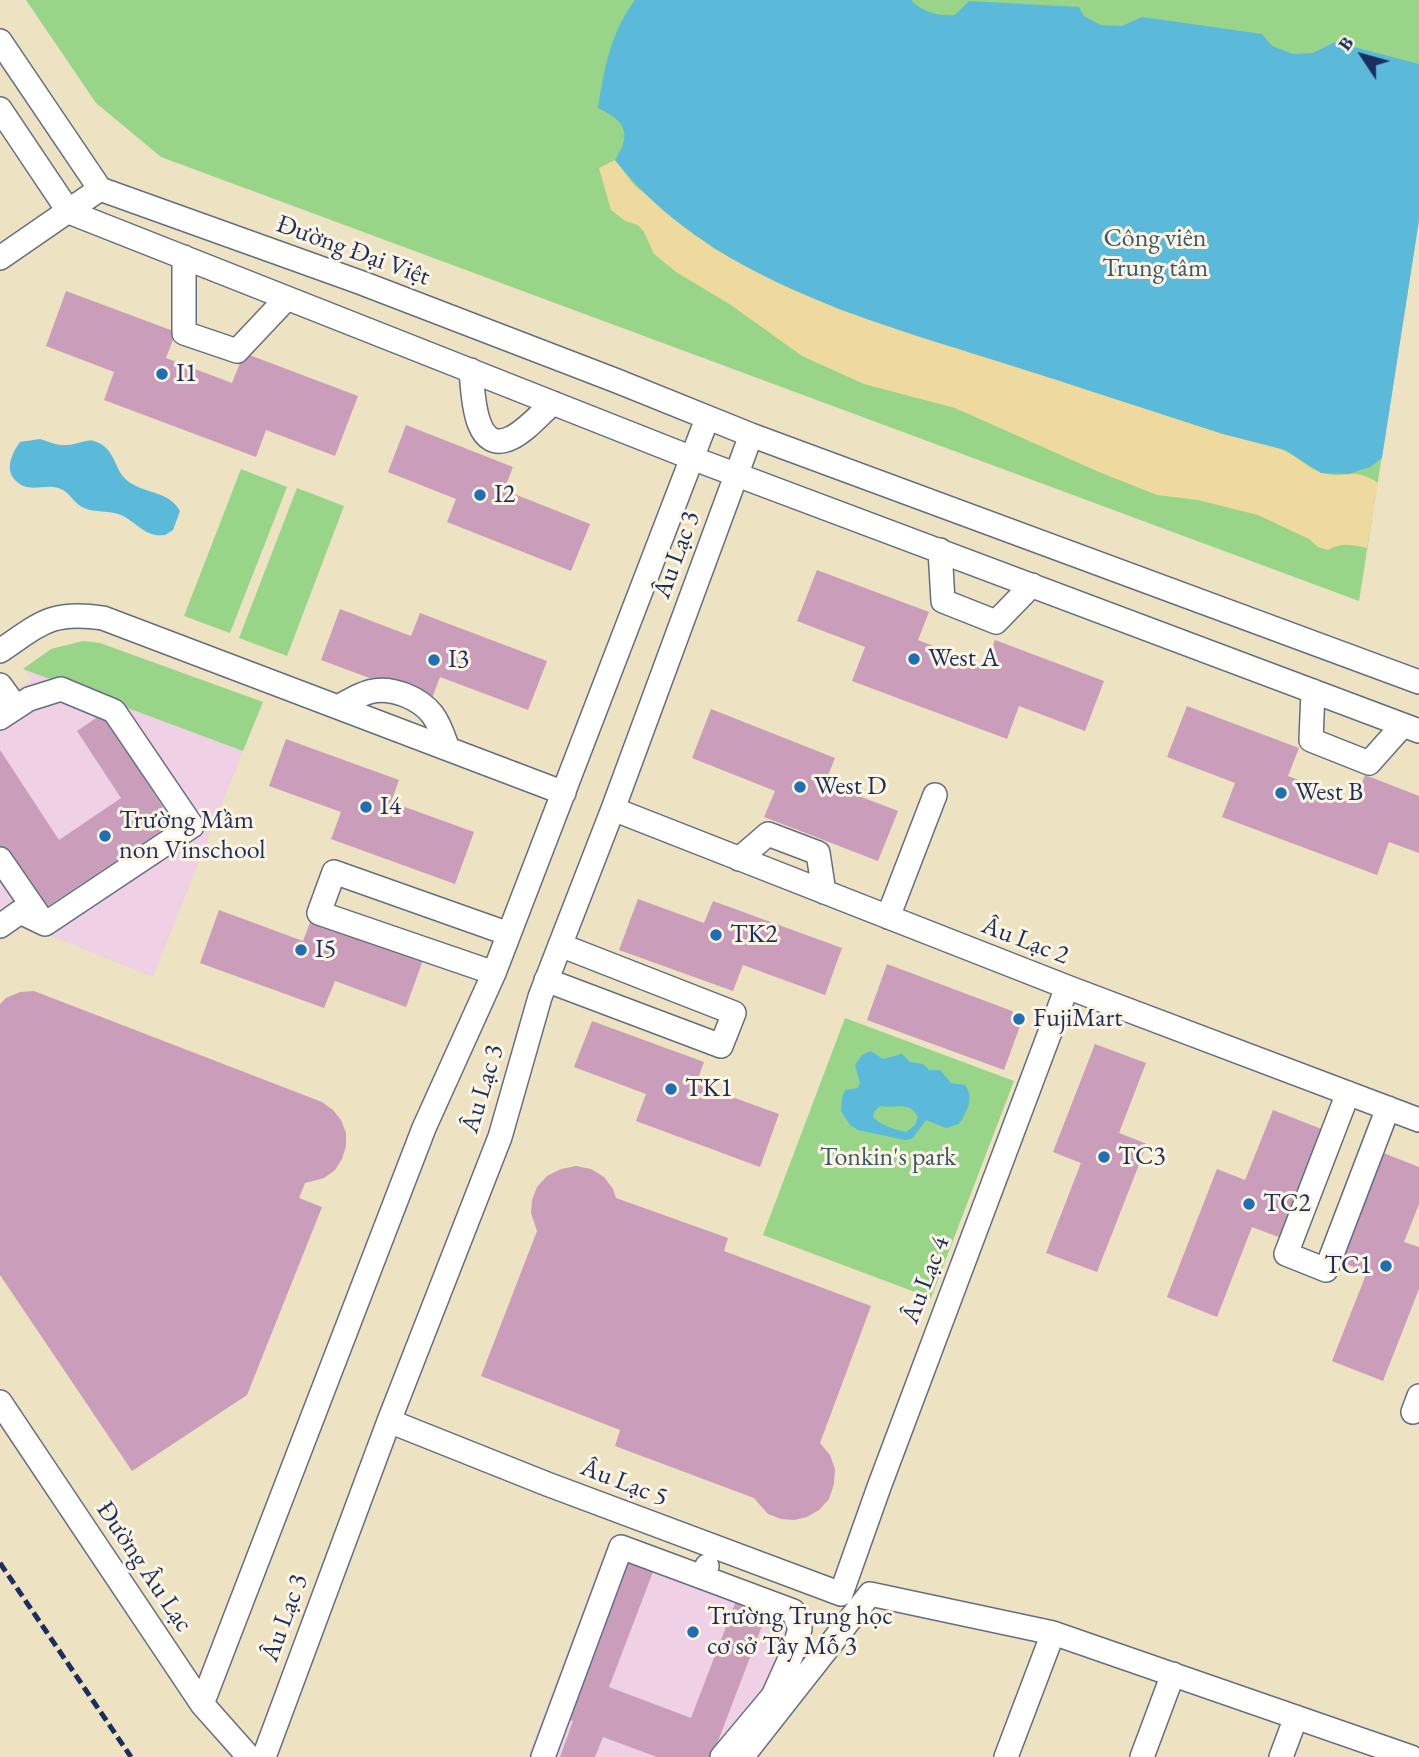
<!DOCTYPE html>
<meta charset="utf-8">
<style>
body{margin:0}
#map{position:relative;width:1419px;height:1757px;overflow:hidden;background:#ede2c1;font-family:"EB Garamond",serif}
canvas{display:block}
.north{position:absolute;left:1328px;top:21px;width:70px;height:70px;-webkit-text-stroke:5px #fcf5e5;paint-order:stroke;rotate:306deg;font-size:19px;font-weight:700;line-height:28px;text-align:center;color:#1b2f5e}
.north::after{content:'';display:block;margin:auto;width:24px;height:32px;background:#1b2f5e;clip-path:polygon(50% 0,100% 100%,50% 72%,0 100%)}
</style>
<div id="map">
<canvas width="1419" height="1757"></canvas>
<div class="north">B</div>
</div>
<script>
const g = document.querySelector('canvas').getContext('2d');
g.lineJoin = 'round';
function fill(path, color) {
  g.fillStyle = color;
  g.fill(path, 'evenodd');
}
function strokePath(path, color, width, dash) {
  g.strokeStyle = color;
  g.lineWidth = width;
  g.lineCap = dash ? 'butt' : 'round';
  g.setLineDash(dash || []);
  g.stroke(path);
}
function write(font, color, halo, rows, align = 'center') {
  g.font = font + ' "EB Garamond",serif';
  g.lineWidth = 6;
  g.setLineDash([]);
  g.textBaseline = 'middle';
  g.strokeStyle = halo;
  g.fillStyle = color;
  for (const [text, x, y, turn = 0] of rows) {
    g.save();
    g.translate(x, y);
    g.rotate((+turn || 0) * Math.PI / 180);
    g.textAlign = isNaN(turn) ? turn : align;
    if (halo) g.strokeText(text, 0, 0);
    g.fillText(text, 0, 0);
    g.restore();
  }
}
fill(new Path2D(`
 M 23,669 L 243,751 L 153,977 L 17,922 L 0,933 L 0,701 L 32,679 Z
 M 611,1535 L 819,1611 L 804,1654 L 726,1757 L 528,1757 Z`), '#efd0e5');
fill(new Path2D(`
 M 26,0 L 1419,0 L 1419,220 L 1359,601 L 161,157 L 96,103 Z
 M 241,469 L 287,487 L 230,633 L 184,616 Z
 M 297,488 L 344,506 L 287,656 L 239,638 Z
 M 83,641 L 100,643 L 263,702 L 243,751 L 23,669 L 51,649 Z
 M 845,1018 L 1014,1081 L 931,1298 L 763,1235 Z`), '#98d589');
fill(new Path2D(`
 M 615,160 L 634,185 L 713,248 L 759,273 L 838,309 L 1223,434 C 1243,439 1268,442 1287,452 C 1298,457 1308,468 1320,472 C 1342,481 1353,465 1378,483 L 1367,548 C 1352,545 1342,542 1328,550 L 1318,547 L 1309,539 L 1258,515 L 1198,500 L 1157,495 L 1099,472 L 955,408 L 864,384 L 802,356 L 731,305 L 676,272 L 654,254 L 644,232 L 638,225 L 625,221 L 611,210 L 599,168 Z`), '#eeda9e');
fill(new Path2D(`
 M 635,0 L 911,0 C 924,13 938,16 955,15 L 969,1 L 1079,7 L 1084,16 L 1101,25 L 1122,26 L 1142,17 L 1262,34 L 1272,46 L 1293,54 L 1313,53 L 1335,42 L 1419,64 L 1419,220 L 1382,458 L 1370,467 L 1348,474 L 1321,473 L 1285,450 L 1223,434 C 1148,410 1074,385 1000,362 C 864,319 707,277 615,160 C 632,134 626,121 598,108 C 604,68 611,32 635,0 Z
 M 40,439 C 49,442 58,446 67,445 C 77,445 85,439 94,441 C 117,448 113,471 129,482 C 146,494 169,491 180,511 L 173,530 L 165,535 C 145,538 137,522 121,515 C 109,510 95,513 84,508 C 75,504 71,495 63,490 C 48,481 30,495 16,481 C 4,470 12,453 20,442 Z
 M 871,1051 L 883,1059 L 902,1054 L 910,1062 L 923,1064 L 929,1070 L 940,1070 L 951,1083 L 965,1085 C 975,1098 967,1111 959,1124 L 946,1128 L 926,1120 L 912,1139 L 905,1140 L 858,1130 L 850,1125 L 841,1111 L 842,1098 L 845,1090 L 857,1088 L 860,1083 L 855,1065 L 862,1055 ZM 880,1106 C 896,1109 909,1100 918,1117 L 915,1125 L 906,1132 C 898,1131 878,1124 873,1117 L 874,1112 Z`), '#5bb9d9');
fill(new Path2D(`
 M 66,291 L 176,332 L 166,358 L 232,383 L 244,353 L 358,396 L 335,456 L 266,430 L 256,457 L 104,400 L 114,372 L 46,346 Z
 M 406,425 L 513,467 L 504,490 L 590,524 L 571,571 L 447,522 L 456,499 L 388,472 Z
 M 817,570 L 929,612 L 918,640 L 985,666 L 995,640 L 1104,681 L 1085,731 L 1019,706 L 1007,739 L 852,681 L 865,647 L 797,621 Z
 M 340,609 L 411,636 L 420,613 L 547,661 L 528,710 L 440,677 L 431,701 L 321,660 Z
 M 1187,706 L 1299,748 L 1288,776 L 1355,801 L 1365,775 L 1419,796 L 1419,853 L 1389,842 L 1377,875 L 1222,817 L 1235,783 L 1167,757 Z
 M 711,709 L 835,758 L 825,783 L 898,811 L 878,861 L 764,817 L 775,791 L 692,758 Z
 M 102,714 L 163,807 L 160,809 L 170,825 L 45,908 L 31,894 L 0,847 L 0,750 L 59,840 L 121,798 L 77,731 Z
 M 286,739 L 399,780 L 391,802 L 474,832 L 455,884 L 331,839 L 341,812 L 269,786 Z
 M 638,899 L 704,923 L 713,901 L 842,948 L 825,995 L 743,965 L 733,991 L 619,950 Z
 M 219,910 L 303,941 L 311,920 L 423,960 L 406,1007 L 335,981 L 324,1008 L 200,963 Z
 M 887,964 L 1012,1011 L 1020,1026 L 1004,1070 L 867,1020 Z
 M 34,991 L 322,1102 L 333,1110 L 341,1120 L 346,1133 L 346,1146 L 342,1159 L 335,1170 L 324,1178 L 305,1183 L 299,1198 L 322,1207 L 247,1395 L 132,1471 L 0,1275 L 0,1004 L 6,998 L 20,992 Z
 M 592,1021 L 704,1062 L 696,1084 L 779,1114 L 760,1167 L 636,1121 L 646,1094 L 574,1067 Z
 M 1095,1044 L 1146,1063 L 1119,1133 L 1147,1144 L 1097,1272 L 1046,1253 L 1081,1163 L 1053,1152 Z
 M 1273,1110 L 1324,1130 L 1281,1238 L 1252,1227 L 1217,1317 L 1167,1297 L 1217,1169 L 1245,1180 Z
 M 1381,1152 L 1419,1167 L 1419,1204 L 1404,1242 L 1419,1247 L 1419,1289 L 1383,1381 L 1332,1361 L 1367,1272 L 1338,1261 Z
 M 576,1166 L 591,1169 L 604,1177 L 613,1189 L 616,1198 L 728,1238 L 724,1251 L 871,1306 L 820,1443 L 830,1455 L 835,1469 L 834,1484 L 829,1499 L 819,1510 L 807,1517 L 794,1520 L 781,1519 L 768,1514 L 754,1498 L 615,1446 L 620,1430 L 481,1376 L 537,1231 L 531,1213 L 532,1200 L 537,1187 L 547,1176 L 561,1169 Z
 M 628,1553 L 656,1564 L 609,1687 L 691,1718 L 739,1593 L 770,1605 L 712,1757 L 657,1757 L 603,1737 L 595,1757 L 560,1757 L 573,1721 L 565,1719 Z`), '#ca9eba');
const minor = new Path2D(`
 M 0,41 L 100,189 L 362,283 L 617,381 L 751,435 L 1419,682
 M 0,109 L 69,212 L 692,458 L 1419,731
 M 184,257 L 184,333 L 237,351 L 287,298
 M 0,258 L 100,189
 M 471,370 C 473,390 473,456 511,438 C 526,431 540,414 553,403
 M 940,550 L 943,601 L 996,622 L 1032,585
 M 0,651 C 40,624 51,610 103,618 L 564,793
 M 0,685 L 16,707
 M 1313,691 L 1311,740 L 1369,763 L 1403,725
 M 338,707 C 362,693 377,684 405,695 C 415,699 425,705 432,714 C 440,724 444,738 448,749
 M 0,718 L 29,699 L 61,689 L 114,711 L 192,826 L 45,924 L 20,912 L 0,926
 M 613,809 L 1067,987 L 1419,1120
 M 0,859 L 44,923
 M 739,859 L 768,834 L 818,853 L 824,892
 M 888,917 L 935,795
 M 494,973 L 319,913 L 334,872 L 509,934
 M 546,980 L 721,1046 L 734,1013 L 560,945
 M 1348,1093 L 1286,1254 L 1326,1270 L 1388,1108
 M 0,1402 L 202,1704 L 249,1757
 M 1413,1412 L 1419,1396
 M 389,1421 L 547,1484 L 841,1594 L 879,1487 L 1067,987
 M 707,1566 L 702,1577 L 793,1611 L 800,1629 L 792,1654 L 773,1696 L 722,1757
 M 202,1704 L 424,1128 L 494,973 L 707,419
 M 264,1757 L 389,1421 L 500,1137 L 540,997 L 613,809 L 751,435
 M 543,1757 L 621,1547 L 702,1577
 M 742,1757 L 870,1594 L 1053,1633 L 1411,1757
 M 1006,1757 L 1053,1633
 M 1142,1757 L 1173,1674
 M 1281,1757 L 1296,1717`);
strokePath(minor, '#646e81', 26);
strokePath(minor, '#fff', 23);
strokePath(new Path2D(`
 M 0,1563 L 131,1757`), '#1b2f5e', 5, [10, 5]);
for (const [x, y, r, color] of [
 [162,374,7,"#1f6fb2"],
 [480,495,7,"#1f6fb2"],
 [914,659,7,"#1f6fb2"],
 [434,660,7,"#1f6fb2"],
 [800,787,7,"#1f6fb2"],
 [1281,793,7,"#1f6fb2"],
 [366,807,7,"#1f6fb2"],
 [105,836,7,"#1f6fb2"],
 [716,935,7,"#1f6fb2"],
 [301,950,7,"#1f6fb2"],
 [1019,1019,7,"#1f6fb2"],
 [671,1089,7,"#1f6fb2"],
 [1104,1157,7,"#1f6fb2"],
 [1249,1204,7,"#1f6fb2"],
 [1386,1266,7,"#1f6fb2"],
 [693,1632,7,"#1f6fb2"]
]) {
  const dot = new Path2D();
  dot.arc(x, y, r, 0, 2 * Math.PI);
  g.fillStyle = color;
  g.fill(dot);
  strokePath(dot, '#fcf5e5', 2.5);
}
write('26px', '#3a5869', '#fcf5e5', [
 ["Công viên",1155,239],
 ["Trung tâm",1155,269],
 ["Tonkin's park",888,1158]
]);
write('26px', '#1b2f5e', '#fcf5e5', [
 ["Đường Đại Việt",353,251,20],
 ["Âu Lạc 3",677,555,-70],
 ["Âu Lạc 2",1025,941,21],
 ["Âu Lạc 3",483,1089,-73],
 ["Âu Lạc 4",926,1280,-69],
 ["Âu Lạc 5",624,1483,21],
 ["Đường Âu Lạc",144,1567,56],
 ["Âu Lạc 3",285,1618,-70]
]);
write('26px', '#1b2f5e', '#fcf5e5', [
 ["I1",176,374],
 ["I2",494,495],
 ["West A",928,659],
 ["I3",448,660],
 ["West D",814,787],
 ["West B",1295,793],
 ["I4",380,807],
 ["Trường Mầm",119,821],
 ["non Vinschool",119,851],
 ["TK2",730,935],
 ["I5",315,950],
 ["FujiMart",1033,1019],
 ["TK1",685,1089],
 ["TC3",1118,1157],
 ["TC2",1263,1204],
 ["TC1",1372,1266,"right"],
 ["Trường Trung học",707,1617],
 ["cơ sở Tây Mỗ 3",707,1647]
], 'left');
</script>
